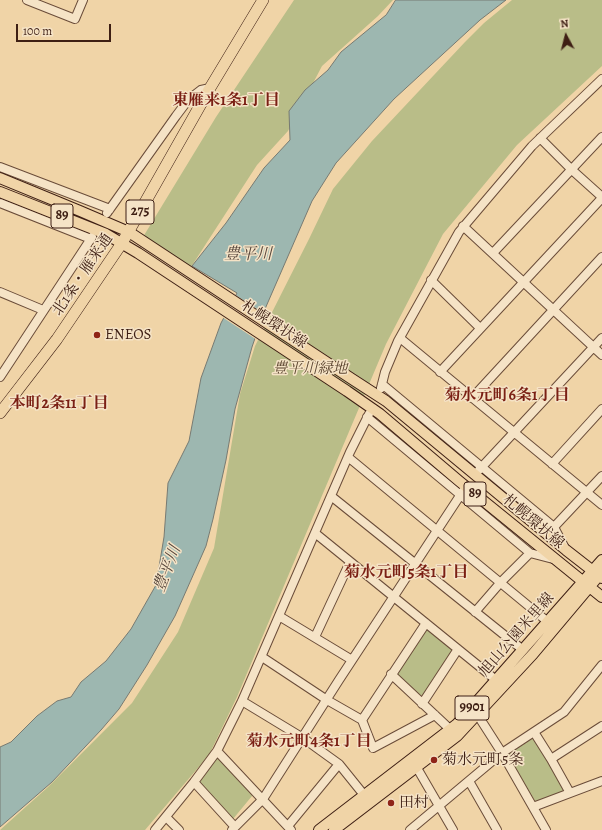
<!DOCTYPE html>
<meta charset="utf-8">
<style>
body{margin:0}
#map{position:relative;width:602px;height:830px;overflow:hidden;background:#f0d4a7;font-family:Alegreya,serif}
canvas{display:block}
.north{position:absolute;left:546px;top:16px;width:40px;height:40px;-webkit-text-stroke:3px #f5e3c6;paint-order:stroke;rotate:353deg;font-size:11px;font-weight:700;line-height:16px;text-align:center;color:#3e1f14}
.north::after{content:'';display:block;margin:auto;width:14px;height:18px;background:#3e1f14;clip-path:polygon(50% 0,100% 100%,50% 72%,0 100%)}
.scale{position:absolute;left:16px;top:24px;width:95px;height:18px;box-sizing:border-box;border:2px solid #3e1f14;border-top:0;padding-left:5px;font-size:12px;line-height:14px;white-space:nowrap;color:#3e1f14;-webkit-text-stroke:3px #f5e3c6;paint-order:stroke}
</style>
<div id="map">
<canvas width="602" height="830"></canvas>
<div class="north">N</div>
<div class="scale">100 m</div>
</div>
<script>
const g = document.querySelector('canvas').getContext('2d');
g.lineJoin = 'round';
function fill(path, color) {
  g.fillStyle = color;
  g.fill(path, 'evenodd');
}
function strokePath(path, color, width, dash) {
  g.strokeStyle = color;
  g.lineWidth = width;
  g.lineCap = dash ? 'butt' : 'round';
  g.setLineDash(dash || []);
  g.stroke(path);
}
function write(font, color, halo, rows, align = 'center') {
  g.font = font + ' Alegreya,"Noto Serif JP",serif';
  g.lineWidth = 3;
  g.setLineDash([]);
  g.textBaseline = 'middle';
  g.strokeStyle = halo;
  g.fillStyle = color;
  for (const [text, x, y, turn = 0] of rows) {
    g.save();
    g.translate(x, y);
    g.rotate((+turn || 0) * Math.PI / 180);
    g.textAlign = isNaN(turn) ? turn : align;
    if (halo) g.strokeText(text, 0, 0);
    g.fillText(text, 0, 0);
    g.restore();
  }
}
fill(new Path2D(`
 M 294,0 L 393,0 L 378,16 L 322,66 L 288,131 L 257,165 L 191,267 L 143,237 L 216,117 Z
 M 512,0 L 602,0 L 602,66 L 517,145 L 443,234 L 386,344 L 237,697 L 209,755 L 145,830 L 0,830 L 48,787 L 132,703 L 178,632 L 214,548 L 240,394 L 255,346 L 309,239 L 333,189 L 372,141 L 465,42 L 484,23 Z
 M 427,629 L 451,649 L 452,653 L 423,695 L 420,696 L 397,677 L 397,673 L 424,630 Z
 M 533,738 L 566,789 L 565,792 L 537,801 L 535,801 L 509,757 L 509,754 Z
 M 216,758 L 218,758 L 252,793 L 252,796 L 233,819 L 197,780 Z`), '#b9bd88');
const water = new Path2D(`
 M 396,0 L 506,0 L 480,20 L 394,99 L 336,163 L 312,201 L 265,309 L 252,347 L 235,409 L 226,460 L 213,519 L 206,546 L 175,616 L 147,665 L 119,709 L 101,730 L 52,782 L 0,827 L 0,747 L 11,742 L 37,716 L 57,701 L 71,697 L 81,682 L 106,661 L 131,629 L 156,585 L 164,537 L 168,483 L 189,441 L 201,378 L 221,323 L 237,293 L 192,266 L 226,223 L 264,168 L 290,140 L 289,111 L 305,90 L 328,70 L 341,52 L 386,15 Z`);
fill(water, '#9db7b0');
strokePath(water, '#777a72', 1);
fill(new Path2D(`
 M 234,294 L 265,314 L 257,340 L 222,317 Z`), '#f0d4a7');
const minor = new Path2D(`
 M 27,0 L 75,19 L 83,0
 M 540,138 L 572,170 L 602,197
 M 0,167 L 110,209
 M 0,203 L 91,239
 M 107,213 L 176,116 L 188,100 L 201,90 L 210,88
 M 463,226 L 602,355
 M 493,253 L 602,137
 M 431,280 L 480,328
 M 0,292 L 43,310
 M 400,338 L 602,505
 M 440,372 L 602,198
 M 0,377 L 92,237
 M 382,384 L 554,527 L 565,548
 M 381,388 L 385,372 L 398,341 L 459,232 L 532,146 L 602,79
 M 472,398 L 602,257
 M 367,417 L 530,553 L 553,559
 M 348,457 L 548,622
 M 552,464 L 602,409
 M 479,470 L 602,338
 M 331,496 L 523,650
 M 554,527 L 602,476
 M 315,533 L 496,680
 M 475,612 L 501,582 L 530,553
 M 279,616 L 352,660
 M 315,637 L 350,562
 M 262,657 L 327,700 L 362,720 L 426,623
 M 391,674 L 453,732
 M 242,701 L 303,738 L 339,764 L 364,795
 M 422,704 L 458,649
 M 473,710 L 477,714 L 502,753 L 546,830
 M 362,720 L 373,748 L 435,715
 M 534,732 L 551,759
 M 217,751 L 291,830
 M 417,768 L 453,830
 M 469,781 L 497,830
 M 194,782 L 235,827
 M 570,793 L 551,759 L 602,726
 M 533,807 L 602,781
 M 166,817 L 179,830
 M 288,826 L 339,764
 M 155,830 L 194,782 L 217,751 L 242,701 L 350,452 L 369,414
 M 232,830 L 263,799 L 339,680 L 463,491
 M 410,830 L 502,753 L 564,712 L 602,665`);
const major = new Path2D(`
 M 0,178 L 80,211 L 129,232 L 352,379 L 386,401 L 566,550 L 602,578
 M 0,192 L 106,234 L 138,253 L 347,391 L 380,414 L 459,481 L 602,597
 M 319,830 L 457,724 L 602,560
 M 334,830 L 457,736 L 533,654 L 602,572`);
const highway = new Path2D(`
 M 0,413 L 57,339 L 122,243 L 210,88 L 263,0`);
strokePath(minor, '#6a4c39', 10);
strokePath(major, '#3e1f14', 12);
strokePath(highway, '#3e1f14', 12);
strokePath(minor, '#f5e3c6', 8);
strokePath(major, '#f0d4a7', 10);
strokePath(highway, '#f0d4a7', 11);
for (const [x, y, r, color] of [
 [97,335,4,"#8f2418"],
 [434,760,4,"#8f2418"],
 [391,803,4,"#8f2418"]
]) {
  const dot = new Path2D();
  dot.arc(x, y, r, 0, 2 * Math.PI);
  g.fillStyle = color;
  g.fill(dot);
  strokePath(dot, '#f5e3c6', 1.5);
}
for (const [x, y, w] of [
 [140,212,28],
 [62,216,22],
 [475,494,22],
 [472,708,34]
]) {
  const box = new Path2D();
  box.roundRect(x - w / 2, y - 12, w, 24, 3);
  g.fillStyle = '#f5e3c6';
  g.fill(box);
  strokePath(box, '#3e1f14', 1);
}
write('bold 14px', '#3e1f14', null, [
 ["275",140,212],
 ["89",62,216],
 ["89",475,494],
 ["9901",472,708]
]);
write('15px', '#3e1f14', '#f5e3c6', [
 ["北1条・雁来通",83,275,-56],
 ["札幌環状線",274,325,33],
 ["札幌環状線",533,522,40],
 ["旭山公園米里線",517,635,-49]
]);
write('15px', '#3e1f14', '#f5e3c6', [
 ["ENEOS",105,335],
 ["菊水元町5条",442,760],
 ["田村",399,803]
], 'left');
write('italic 15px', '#5d4631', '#f5e3c6', [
 ["豊平川緑地",310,369]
]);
write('bold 16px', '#7a1f14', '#f5e3c6', [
 ["東雁来1条1丁目",226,101],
 ["菊水元町6条1丁目",507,396],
 ["本町2条11丁目",59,404],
 ["菊水元町5条1丁目",406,573],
 ["菊水元町4条1丁目",309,742]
]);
write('italic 16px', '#56453b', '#f5e3c6', [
 ["豊平川",248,255],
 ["豊平川",168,569,-69]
]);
</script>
